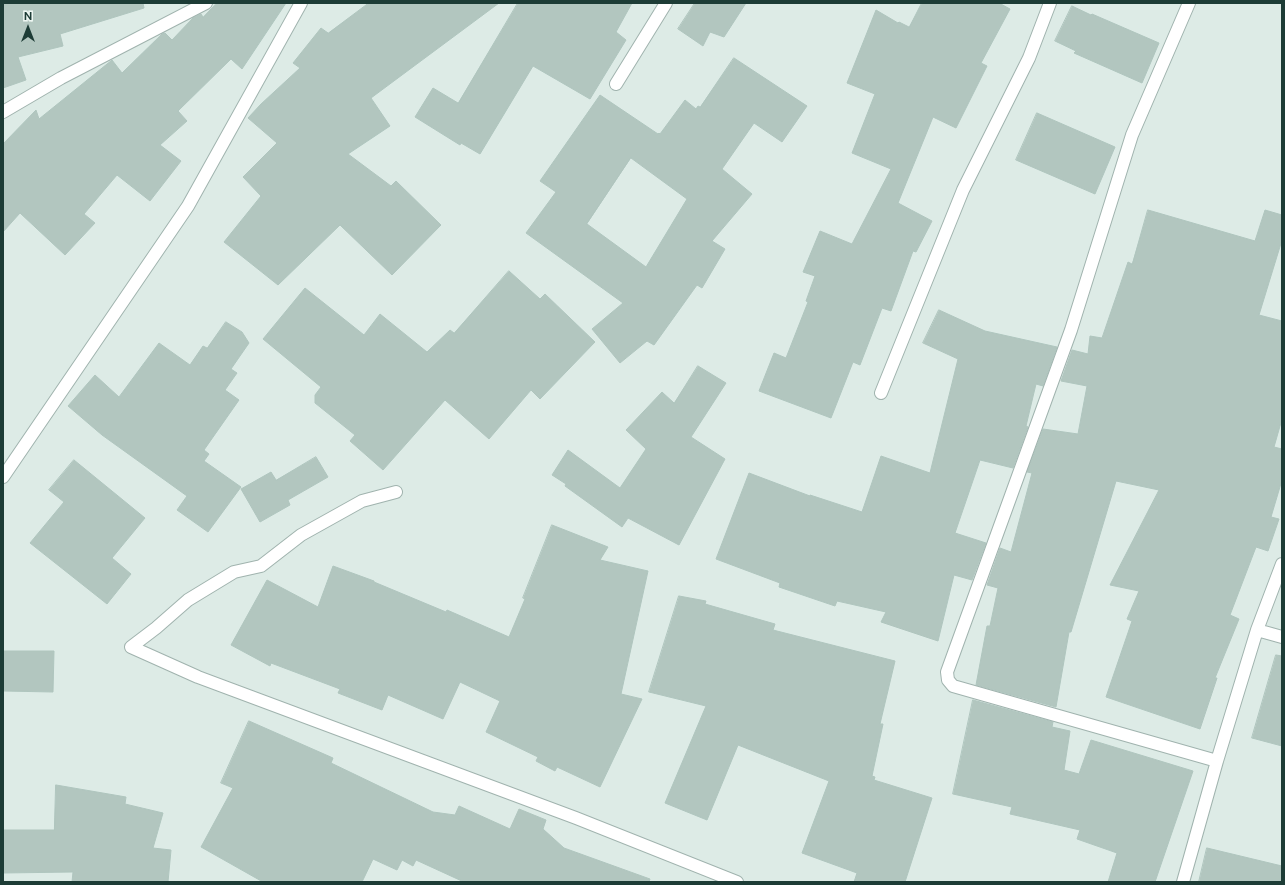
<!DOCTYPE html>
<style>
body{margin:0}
#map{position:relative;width:1285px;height:885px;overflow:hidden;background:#ddebe6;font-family:"Public Sans",sans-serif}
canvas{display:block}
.frame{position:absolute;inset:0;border:4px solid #1d3c36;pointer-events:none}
.north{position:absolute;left:8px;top:8px;width:40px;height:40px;-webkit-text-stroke:3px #eef7f3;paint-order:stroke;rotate:0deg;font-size:11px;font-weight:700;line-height:16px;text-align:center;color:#1d3c36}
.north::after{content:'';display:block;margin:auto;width:14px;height:18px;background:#1d3c36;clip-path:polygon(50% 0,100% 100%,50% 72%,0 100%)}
</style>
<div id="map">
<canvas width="1285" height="885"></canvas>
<div class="frame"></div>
<div class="north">N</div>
</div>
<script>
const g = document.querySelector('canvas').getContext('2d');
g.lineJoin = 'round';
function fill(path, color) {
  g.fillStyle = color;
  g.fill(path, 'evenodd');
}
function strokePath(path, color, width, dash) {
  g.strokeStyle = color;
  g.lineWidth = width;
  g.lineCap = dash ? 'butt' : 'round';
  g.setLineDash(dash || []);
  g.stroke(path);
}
const building = new Path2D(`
 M 3,3 L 143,3 L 144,8 L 60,34 L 63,46 L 18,57 L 26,80 L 3,88 Z
 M 217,3 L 286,3 L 242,69 L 231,59 L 178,111 L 187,121 L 160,145 L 181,161 L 150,201 L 117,175 L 84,214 L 95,223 L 65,255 L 20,213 L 3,232 L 3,144 L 36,110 L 39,119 L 112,60 L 122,73 L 162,34 L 165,33 L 172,40 L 193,18 L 201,14 L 203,17 Z
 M 369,3 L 499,3 L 371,98 L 390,126 L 348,154 L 391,186 L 396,181 L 441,225 L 392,275 L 340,225 L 278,285 L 224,242 L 261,196 L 243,177 L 277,143 L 248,118 L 261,104 L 300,68 L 293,63 L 321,28 L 328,33 Z
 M 518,3 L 632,3 L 616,32 L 626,40 L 590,99 L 533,66 L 480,154 L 461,143 L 460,145 L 415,117 L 433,88 L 458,103 Z
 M 695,3 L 746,3 L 724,37 L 710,32 L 703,46 L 678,29 Z
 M 922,3 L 999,3 L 1010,9 L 981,63 L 987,66 L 956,128 L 933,117 L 898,203 L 932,221 L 916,252 L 913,251 L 891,311 L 882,308 L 860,365 L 853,362 L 831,418 L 759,391 L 774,353 L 786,358 L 808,302 L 806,301 L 815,276 L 803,272 L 820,231 L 852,244 L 891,169 L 852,153 L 875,94 L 847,83 L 876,10 L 898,23 L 899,22 L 909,27 Z
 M 1072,6 L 1091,15 L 1092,14 L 1159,43 L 1142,83 L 1074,53 L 1076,51 L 1055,41 Z
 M 734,58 L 807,106 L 782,142 L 754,123 L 722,169 L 752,194 L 712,241 L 725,249 L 702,288 L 697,285 L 654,345 L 647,341 L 620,363 L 592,329 L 623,303 L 526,233 L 556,192 L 540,181 L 600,95 L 658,134 L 659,133 L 660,134 L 685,100 L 696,109 L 698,106 L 700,107 ZM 631,158 L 687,199 L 646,267 L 587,224 Z
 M 1037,113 L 1115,147 L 1095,194 L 1016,160 Z
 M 1148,210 L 1255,241 L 1265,210 L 1282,215 L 1282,240 L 1259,315 L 1282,321 L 1282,419 L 1274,447 L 1282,449 L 1282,480 L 1271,517 L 1279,519 L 1268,551 L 1256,547 L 1230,615 L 1239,619 L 1215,678 L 1217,678 L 1200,729 L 1106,697 L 1132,621 L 1127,619 L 1139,591 L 1110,585 L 1159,490 L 1116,481 L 1071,632 L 1069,632 L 1056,707 L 976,685 L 987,626 L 990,626 L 998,588 L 987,585 L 1000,548 L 1011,552 L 1032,473 L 1027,472 L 1043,429 L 1078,434 L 1087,386 L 1061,381 L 1072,350 L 1088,354 L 1090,336 L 1102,338 L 1128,262 L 1132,264 Z
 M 509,271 L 540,299 L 545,294 L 595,342 L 540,399 L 531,390 L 489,439 L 445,400 L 383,470 L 350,441 L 355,435 L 315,403 L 315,395 L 321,387 L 263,339 L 305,288 L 364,335 L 380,314 L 427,352 L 450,330 L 454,333 Z
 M 939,310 L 985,331 L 1057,347 L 1043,386 L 1036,384 L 1026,426 L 1028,427 L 1013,468 L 980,460 L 955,533 L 986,543 L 972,580 L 954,575 L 938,641 L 881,622 L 886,612 L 837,601 L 835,606 L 779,587 L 780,583 L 716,559 L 749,473 L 810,496 L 810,495 L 862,512 L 881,456 L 930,473 L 958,359 L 923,343 Z
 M 226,322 L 242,332 L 249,343 L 231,369 L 237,373 L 225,390 L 239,400 L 204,450 L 209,454 L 204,461 L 241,487 L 208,532 L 177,510 L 187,496 L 102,435 L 68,406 L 95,375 L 119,397 L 159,343 L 190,365 L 203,346 L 207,348 Z
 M 698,366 L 726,383 L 691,437 L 725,459 L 679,545 L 628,518 L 622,527 L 565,486 L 566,484 L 552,475 L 568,450 L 620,488 L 646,449 L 626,430 L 662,392 L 674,403 Z
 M 316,457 L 328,477 L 288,500 L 290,505 L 260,522 L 241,489 L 271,472 L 276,480 Z
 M 74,460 L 145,518 L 112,558 L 131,574 L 107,604 L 30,543 L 64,502 L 49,490 Z
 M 552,525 L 608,547 L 600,560 L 648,571 L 621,694 L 642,699 L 600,787 L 557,767 L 555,771 L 536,761 L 538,757 L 486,732 L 500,701 L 460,682 L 443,719 L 388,695 L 382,710 L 338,693 L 340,689 L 271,663 L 270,666 L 231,645 L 267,580 L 318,607 L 333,566 L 374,581 L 374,582 L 446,612 L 447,610 L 509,637 L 525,599 L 523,598 Z
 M 679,596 L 706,601 L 705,604 L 775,624 L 773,630 L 895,661 L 880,724 L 883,724 L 872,776 L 875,777 L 874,780 L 932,798 L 905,882 L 854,882 L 857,873 L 802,853 L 829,781 L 738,745 L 707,820 L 665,803 L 706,706 L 649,692 Z
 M 3,651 L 54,651 L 53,692 L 3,691 Z
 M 1276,655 L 1282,656 L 1282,746 L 1252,738 Z
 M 973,700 L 1053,722 L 1052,727 L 1070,731 L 1064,770 L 1079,774 L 1091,740 L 1193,771 L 1155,882 L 1108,882 L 1117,853 L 1077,839 L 1080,830 L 1010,814 L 1012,807 L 953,794 Z
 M 249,721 L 333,758 L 331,763 L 433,812 L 455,815 L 459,806 L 510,829 L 519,809 L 546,820 L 543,829 L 564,848 L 650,879 L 649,882 L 464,882 L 416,860 L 413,866 L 402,860 L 397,870 L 373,859 L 362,882 L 263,882 L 201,847 L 233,788 L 221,783 Z
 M 56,785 L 126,797 L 125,804 L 163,813 L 153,848 L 171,850 L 168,882 L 72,882 L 73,872 L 3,873 L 3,830 L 54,830 Z
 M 1207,848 L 1282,866 L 1282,882 L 1199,882 Z`);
fill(building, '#b2c6bf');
strokePath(building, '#afc5be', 1);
const minor = new Path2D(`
 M 1189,3 L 1132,135 L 1071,330 L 947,672 L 948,680 L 953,686 L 1217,761
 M 616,84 L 666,3
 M 3,112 L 61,78 L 206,3
 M 881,393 L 963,190 L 1029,58 L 1050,3
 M 3,477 L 188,206 L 301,3
 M 396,492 L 362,501 L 301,535 L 261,566 L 234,572 L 188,600 L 156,628 L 131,647 L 198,677 L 576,818 L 737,882
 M 1257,630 L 1282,637
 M 1183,882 L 1217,761 L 1257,630 L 1282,564`);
strokePath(minor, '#a0b3ae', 14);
strokePath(minor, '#fff', 12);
</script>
